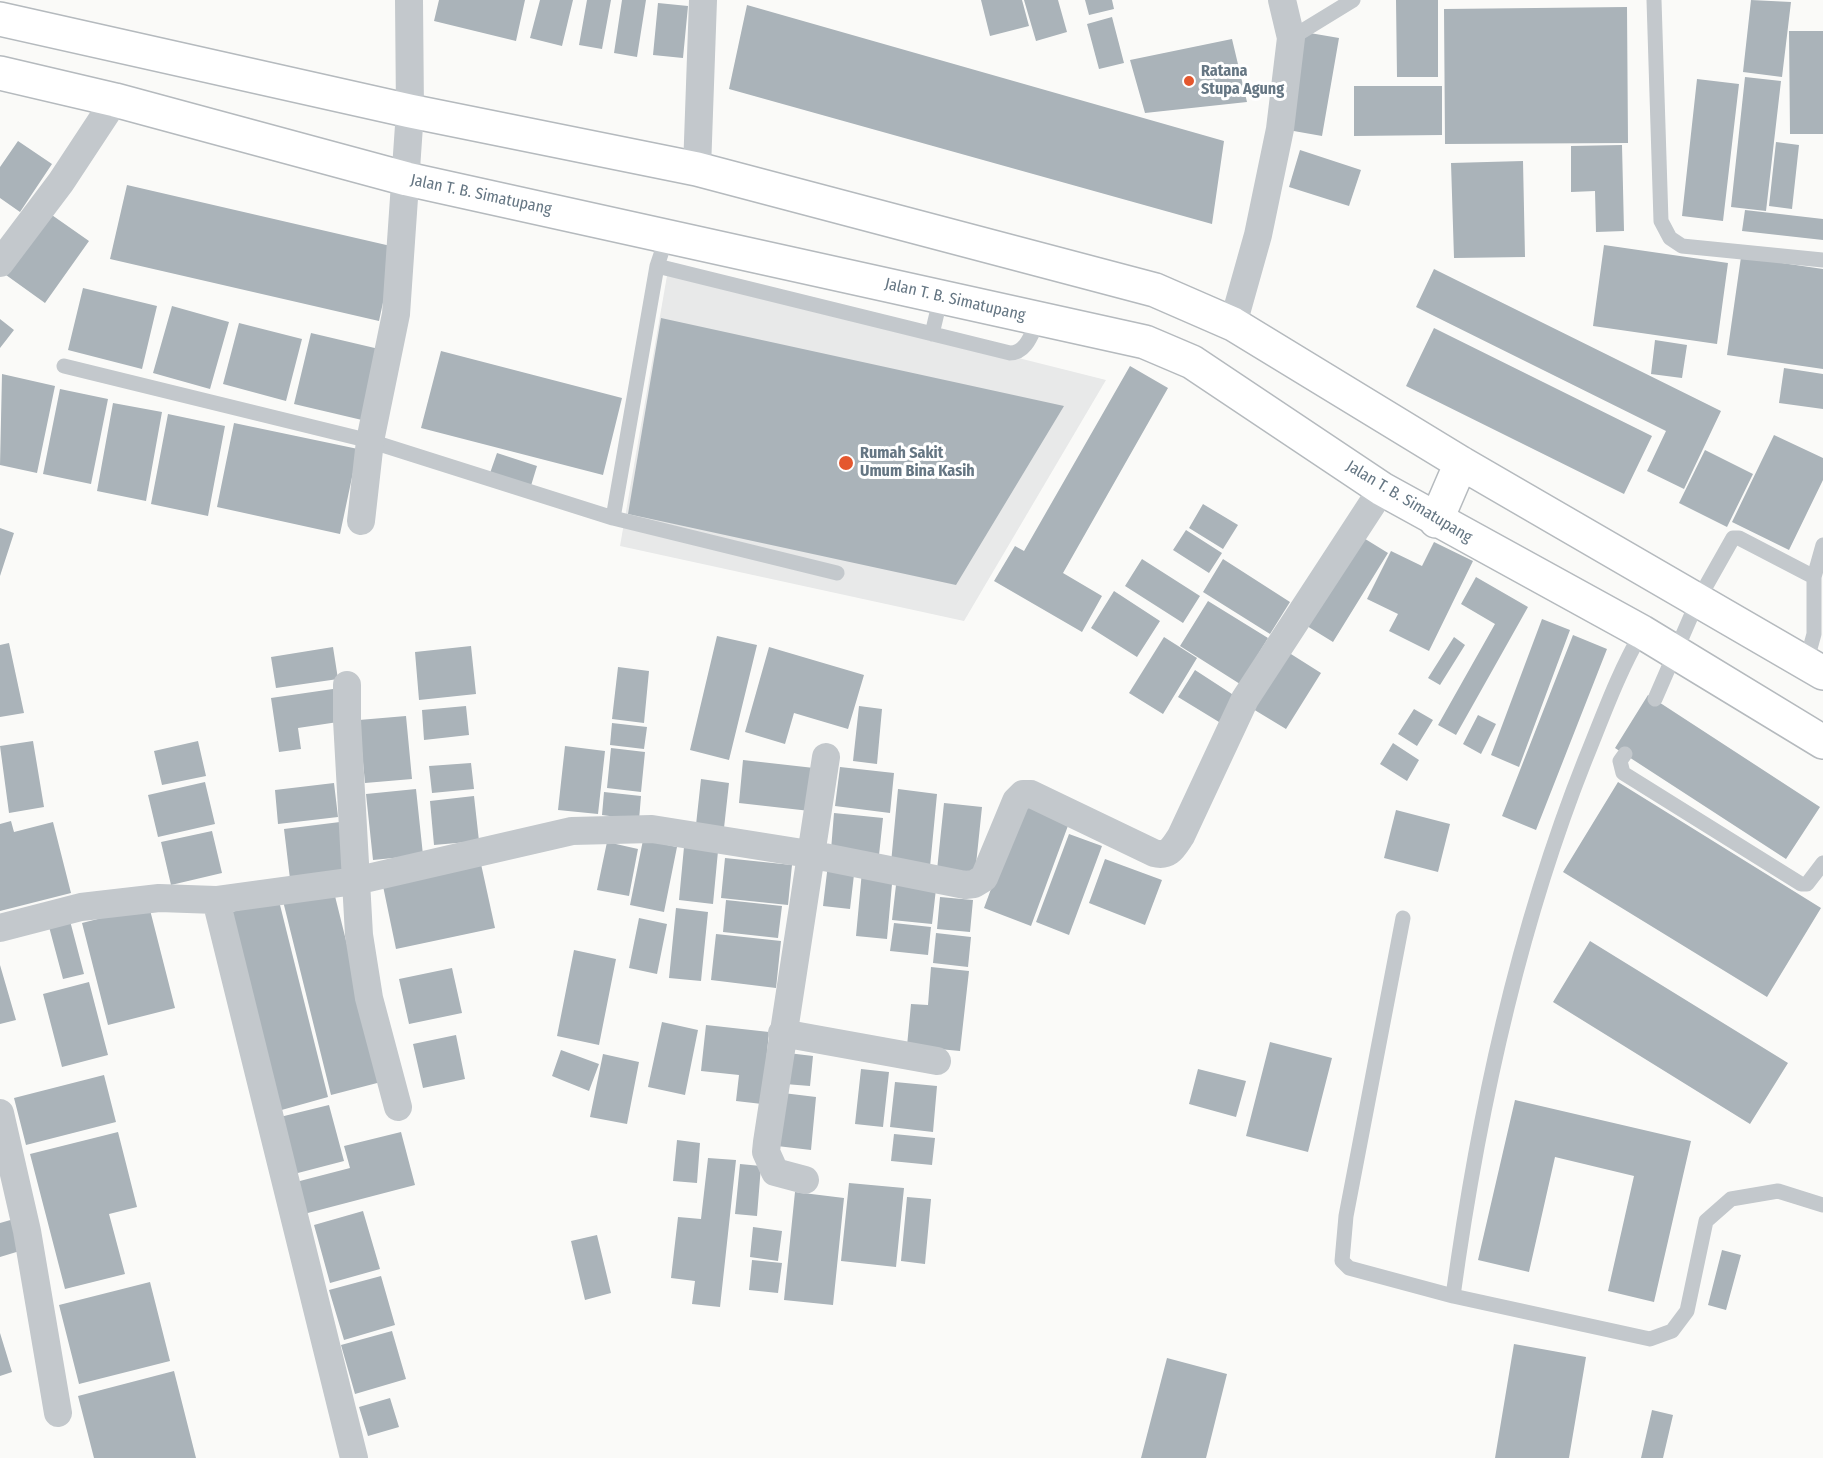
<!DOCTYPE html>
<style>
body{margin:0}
canvas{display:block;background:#fafaf8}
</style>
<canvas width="1823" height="1458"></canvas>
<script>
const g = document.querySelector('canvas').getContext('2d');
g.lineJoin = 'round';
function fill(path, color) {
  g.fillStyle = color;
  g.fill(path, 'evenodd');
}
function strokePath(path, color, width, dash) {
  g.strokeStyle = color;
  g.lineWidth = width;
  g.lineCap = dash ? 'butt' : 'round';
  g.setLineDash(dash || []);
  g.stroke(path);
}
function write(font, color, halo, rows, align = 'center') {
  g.font = font + ' "Fira Sans Condensed",sans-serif';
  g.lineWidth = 6;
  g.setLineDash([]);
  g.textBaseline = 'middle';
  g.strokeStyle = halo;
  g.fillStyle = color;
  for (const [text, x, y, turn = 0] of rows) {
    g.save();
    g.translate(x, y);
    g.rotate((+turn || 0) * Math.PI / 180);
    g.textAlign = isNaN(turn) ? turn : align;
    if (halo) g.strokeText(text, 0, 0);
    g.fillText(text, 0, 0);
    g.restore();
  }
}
fill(new Path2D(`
 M 668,270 L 1106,380 L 964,621 L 620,546 Z`), '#e8e9e9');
fill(new Path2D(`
 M 439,0 L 525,0 L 516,41 L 434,21 Z
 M 540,0 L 573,0 L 562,46 L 530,38 Z
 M 587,0 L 611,0 L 602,49 L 579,45 Z
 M 622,0 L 646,0 L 637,57 L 614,53 Z
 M 981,0 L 1022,0 L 1029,26 L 990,36 Z
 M 1024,0 L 1058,0 L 1067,32 L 1036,41 Z
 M 1085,0 L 1112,0 L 1114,9 L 1089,15 Z
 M 1396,0 L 1438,0 L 1438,77 L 1397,77 Z
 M 1751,0 L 1791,2 L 1782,77 L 1743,72 Z
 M 658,3 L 688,6 L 683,58 L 653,55 Z
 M 747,5 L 1224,141 L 1212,224 L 729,89 Z
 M 1627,7 L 1628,143 L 1445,144 L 1444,9 Z
 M 1112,17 L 1124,63 L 1099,69 L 1087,24 Z
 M 1789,31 L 1823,31 L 1823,134 L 1790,134 Z
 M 1304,32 L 1339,38 L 1322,136 L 1288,130 Z
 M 1232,39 L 1247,102 L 1145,113 L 1130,60 Z
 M 1745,77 L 1781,81 L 1766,211 L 1731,207 Z
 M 1697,79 L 1739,84 L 1723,221 L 1682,216 Z
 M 1354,86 L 1442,86 L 1442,135 L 1354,136 Z
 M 18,141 L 52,164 L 20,212 L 0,198 L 0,167 Z
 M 1776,142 L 1799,145 L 1792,209 L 1769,206 Z
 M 1622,145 L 1624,231 L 1596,232 L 1595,191 L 1571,192 L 1571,146 Z
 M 1300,150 L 1361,170 L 1349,206 L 1289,187 Z
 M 1523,161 L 1525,257 L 1454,258 L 1451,163 Z
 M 127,185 L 395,247 L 379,321 L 110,259 Z
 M 1745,210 L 1823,219 L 1823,240 L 1742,231 Z
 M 49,213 L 89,241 L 45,303 L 6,275 Z
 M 1604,245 L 1728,263 L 1717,344 L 1593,326 Z
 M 1741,257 L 1823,269 L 1823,369 L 1727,355 Z
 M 1434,269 L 1721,411 L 1684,489 L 1647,471 L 1666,431 L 1416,307 Z
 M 83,288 L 157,306 L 142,369 L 68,350 Z
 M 172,306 L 229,322 L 210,389 L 153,373 Z
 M 661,318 L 1064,406 L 956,585 L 628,514 Z
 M 0,319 L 14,330 L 0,348 Z
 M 239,323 L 302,339 L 286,401 L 223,384 Z
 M 1434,328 L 1652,436 L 1624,494 L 1406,386 Z
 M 311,333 L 379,349 L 362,420 L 294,404 Z
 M 1655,340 L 1687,345 L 1682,378 L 1651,374 Z
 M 441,351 L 622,398 L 603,475 L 421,428 Z
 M 1130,366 L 1168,388 L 1063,573 L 1102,596 L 1082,632 L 994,581 L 1015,546 L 1024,551 Z
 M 1784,368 L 1823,374 L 1823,409 L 1779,403 Z
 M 2,374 L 55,386 L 37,473 L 0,465 Z
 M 60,389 L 108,399 L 91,484 L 43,474 Z
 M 113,403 L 162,412 L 146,501 L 97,491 Z
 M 168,414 L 225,426 L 208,516 L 151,504 Z
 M 234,423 L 358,449 L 340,534 L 217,507 Z
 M 1774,435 L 1823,458 L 1823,480 L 1789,550 L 1732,522 Z
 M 1705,450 L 1753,474 L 1727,527 L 1679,503 Z
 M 497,453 L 537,466 L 530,489 L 489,476 Z
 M 1203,504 L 1238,525 L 1223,549 L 1189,528 Z
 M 0,528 L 14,533 L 0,576 Z
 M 1186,530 L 1222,553 L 1209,573 L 1173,550 Z
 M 1362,537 L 1388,553 L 1333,642 L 1307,626 Z
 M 1434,542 L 1473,561 L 1429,651 L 1389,631 L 1398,614 L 1367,599 L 1391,551 L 1422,566 Z
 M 1142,559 L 1200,596 L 1183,623 L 1125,586 Z
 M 1223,559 L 1290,602 L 1270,634 L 1203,592 Z
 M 1476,577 L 1528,607 L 1456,735 L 1438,725 L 1495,624 L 1461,604 Z
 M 1114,591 L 1160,621 L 1137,657 L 1091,628 Z
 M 1208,601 L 1268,638 L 1240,684 L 1180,646 Z
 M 1542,619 L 1570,630 L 1519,767 L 1491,755 Z
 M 1573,635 L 1607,649 L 1536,830 L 1502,816 Z
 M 717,636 L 757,645 L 729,760 L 690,750 Z
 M 1164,637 L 1197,658 L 1163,714 L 1129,693 Z
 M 1454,637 L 1465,645 L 1440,685 L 1428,678 Z
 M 9,643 L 24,713 L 0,717 L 0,645 Z
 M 471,646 L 476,694 L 419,700 L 415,652 Z
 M 333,647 L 338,679 L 276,688 L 271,657 Z
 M 769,647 L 864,675 L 848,729 L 794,713 L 785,744 L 745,732 Z
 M 1283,649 L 1321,673 L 1286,729 L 1248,706 Z
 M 618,667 L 649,671 L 644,723 L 612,719 Z
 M 1195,670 L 1235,696 L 1219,722 L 1178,697 Z
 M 333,689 L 338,722 L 298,728 L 301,749 L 279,752 L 271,698 Z
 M 1648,695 L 1820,807 L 1786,859 L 1615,748 Z
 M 466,706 L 469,735 L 424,740 L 422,710 Z
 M 859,706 L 882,709 L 877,764 L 853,761 Z
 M 1414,709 L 1433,720 L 1417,746 L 1398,734 Z
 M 1478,715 L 1496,724 L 1481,754 L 1463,744 Z
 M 406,716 L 412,779 L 365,783 L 359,720 Z
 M 612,723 L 647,727 L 644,749 L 610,745 Z
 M 33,741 L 44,807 L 9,813 L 0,746 Z
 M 198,741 L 206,776 L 162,785 L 154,751 Z
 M 1393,743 L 1419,760 L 1407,781 L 1380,764 Z
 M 565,746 L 605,751 L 598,814 L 558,810 Z
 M 611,748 L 645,752 L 641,792 L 607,788 Z
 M 743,760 L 814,768 L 810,811 L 739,803 Z
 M 471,763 L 474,789 L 432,793 L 429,766 Z
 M 840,767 L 894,773 L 890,813 L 835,806 Z
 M 701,779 L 729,783 L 723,837 L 695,834 Z
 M 205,782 L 215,824 L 158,837 L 148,795 Z
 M 1618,782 L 1821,908 L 1767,997 L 1563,872 Z
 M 334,783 L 338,817 L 278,824 L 275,790 Z
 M 416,789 L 423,855 L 373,860 L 366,794 Z
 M 898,789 L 937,794 L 930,867 L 891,863 Z
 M 604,792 L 641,796 L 639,820 L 602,815 Z
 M 474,796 L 479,841 L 434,845 L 430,801 Z
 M 944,803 L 982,807 L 975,874 L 937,870 Z
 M 1022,805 L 1069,823 L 1031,926 L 984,908 Z
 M 1396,810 L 1450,824 L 1438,872 L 1384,858 Z
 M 834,813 L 883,818 L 879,855 L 831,850 Z
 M 11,821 L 14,832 L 53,822 L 71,893 L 0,911 L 0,824 Z
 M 340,822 L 346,873 L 290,879 L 284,829 Z
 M 212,831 L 222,873 L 171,885 L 161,842 Z
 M 1069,834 L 1102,846 L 1069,935 L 1036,922 Z
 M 643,840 L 677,847 L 664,912 L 630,905 Z
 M 607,842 L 638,849 L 629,896 L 597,890 Z
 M 684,847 L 718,851 L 713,904 L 679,900 Z
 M 725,858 L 792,865 L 788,905 L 721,898 Z
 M 1105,859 L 1162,880 L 1145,925 L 1089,903 Z
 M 481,864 L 495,928 L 396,949 L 383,886 Z
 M 828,864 L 855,866 L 850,909 L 823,906 Z
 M 862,871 L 893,873 L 887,939 L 856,936 Z
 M 896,885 L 936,889 L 932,924 L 892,920 Z
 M 333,888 L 381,1082 L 331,1095 L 283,901 Z
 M 940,897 L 973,900 L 970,932 L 937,929 Z
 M 726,900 L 782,906 L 778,938 L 723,932 Z
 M 279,901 L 328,1097 L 278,1111 L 227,913 Z
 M 149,906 L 175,1008 L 108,1025 L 82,923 Z
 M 676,908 L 708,912 L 701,981 L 669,978 Z
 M 69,917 L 84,974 L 63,979 L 48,923 Z
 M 639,918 L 667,924 L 657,974 L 629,968 Z
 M 894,923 L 931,927 L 928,955 L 890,951 Z
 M 936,933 L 971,937 L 968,967 L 933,963 Z
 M 716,934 L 781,941 L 776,988 L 711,980 Z
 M 1590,941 L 1788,1063 L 1750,1124 L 1553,1002 Z
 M 574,950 L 616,959 L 599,1045 L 557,1036 Z
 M 0,965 L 16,1020 L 0,1024 Z
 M 931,967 L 969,971 L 960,1051 L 907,1046 L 911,1004 L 928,1005 Z
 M 452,968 L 462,1013 L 409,1024 L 399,979 Z
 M 89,982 L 108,1055 L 62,1067 L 43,994 Z
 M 662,1022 L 698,1030 L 685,1095 L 648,1087 Z
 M 706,1025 L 769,1032 L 762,1104 L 736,1101 L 739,1075 L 701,1071 Z
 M 456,1035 L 465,1079 L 423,1088 L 413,1044 Z
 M 1270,1042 L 1332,1058 L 1308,1152 L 1246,1136 Z
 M 561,1050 L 599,1064 L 589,1091 L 552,1076 Z
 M 788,1053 L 813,1056 L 810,1086 L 785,1084 Z
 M 603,1054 L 639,1062 L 627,1124 L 590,1117 Z
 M 861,1069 L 889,1072 L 883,1127 L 855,1124 Z
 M 1198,1069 L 1246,1081 L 1236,1117 L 1189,1104 Z
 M 104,1075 L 116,1122 L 26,1145 L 14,1098 Z
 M 895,1082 L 937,1086 L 933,1132 L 890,1127 Z
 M 783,1093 L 816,1097 L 811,1150 L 777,1146 Z
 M 1515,1100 L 1691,1141 L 1654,1302 L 1608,1291 L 1634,1176 L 1555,1157 L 1529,1272 L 1478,1260 Z
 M 329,1105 L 344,1161 L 294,1174 L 280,1117 Z
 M 118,1132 L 137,1207 L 109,1214 L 125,1274 L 65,1289 L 30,1154 Z
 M 401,1132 L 415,1185 L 304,1214 L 296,1182 L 350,1168 L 344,1146 Z
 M 894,1134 L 935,1138 L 932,1165 L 891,1161 Z
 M 677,1140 L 700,1143 L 697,1183 L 673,1181 Z
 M 708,1158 L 736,1160 L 720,1307 L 692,1304 L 695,1281 L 671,1278 L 678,1217 L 701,1219 Z
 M 740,1164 L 761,1166 L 757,1216 L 735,1214 Z
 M 849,1183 L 904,1188 L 896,1267 L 841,1261 Z
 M 795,1192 L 844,1198 L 833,1305 L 784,1300 Z
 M 907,1197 L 931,1199 L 925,1264 L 901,1261 Z
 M 363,1211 L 380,1269 L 330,1283 L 314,1225 Z
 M 14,1219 L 23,1250 L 0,1257 L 0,1223 Z
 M 753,1227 L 782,1231 L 778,1261 L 750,1257 Z
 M 597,1235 L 611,1293 L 585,1300 L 571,1241 Z
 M 1722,1250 L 1741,1255 L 1726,1310 L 1708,1305 Z
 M 752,1260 L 782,1263 L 778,1293 L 749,1290 Z
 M 381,1276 L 395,1325 L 344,1340 L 329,1290 Z
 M 150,1282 L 170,1361 L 79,1384 L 59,1305 Z
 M 392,1331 L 406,1379 L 355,1394 L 341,1345 Z
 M 0,1333 L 12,1372 L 0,1376 Z
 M 1514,1344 L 1586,1357 L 1569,1458 L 1495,1458 Z
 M 1167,1358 L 1227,1374 L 1206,1458 L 1141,1458 Z
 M 174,1371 L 196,1458 L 94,1458 L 78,1396 Z
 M 390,1398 L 399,1427 L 368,1436 L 359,1407 Z
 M 1652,1410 L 1673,1415 L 1663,1458 L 1641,1458 Z`), '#aab3b9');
const primary = new Path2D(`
 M 0,19 L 410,111 L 697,169 L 1155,290 L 1233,324 L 1461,463 L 1823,673
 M 0,73 L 115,100 L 407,179 L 1145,342 L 1192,362 L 1382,489 L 1642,632 L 1823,742
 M 1436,521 L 1461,463`);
strokePath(primary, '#b5babe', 36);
strokePath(new Path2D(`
 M 1654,0 L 1661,221 L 1670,238 L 1682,246 L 1823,260
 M 1291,38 L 1353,0
 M 657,266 L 1010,353 C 1027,353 1032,332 1039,319
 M 932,334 L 941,296
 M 64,366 L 370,441 L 613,518 L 837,573
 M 613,518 L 657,266 L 667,236
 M 1806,663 L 1814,634 L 1814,577 L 1823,545
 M 1655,699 L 1698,600 L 1733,538 L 1739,538 L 1814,577
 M 1625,754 L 1620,761 L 1623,773 L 1801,884 L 1807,884 L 1823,863
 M 1403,918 L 1346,1216 L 1342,1261 L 1349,1268 L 1453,1296 C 1478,1114 1517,931 1585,760 C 1603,716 1618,673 1642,632
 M 1453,1296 L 1650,1339 L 1672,1331 L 1687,1311 L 1706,1221 L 1731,1199 L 1778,1191 L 1823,1205`), '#c3c8cc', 15);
strokePath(new Path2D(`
 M 697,169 L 703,0
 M 0,263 L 61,182 L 115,100
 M 1233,324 L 1258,235 L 1280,129 L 1291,38 L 1282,0
 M 361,521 L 370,441 L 396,314 L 410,111 L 409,0
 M 347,685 L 347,720 L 359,935 L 369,998 L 398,1107
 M 216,900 L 354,1458
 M 0,928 L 81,907 L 159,898 L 216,900 L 355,881 L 572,831 L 652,829 L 809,854 L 965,885 L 974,884 L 984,878 L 1016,801 L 1023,794 L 1031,794 L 1154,853 C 1169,857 1173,848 1181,836 L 1245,699 L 1382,489
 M 782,1033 L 937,1061
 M 0,1113 L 27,1231 L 58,1413
 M 805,1180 L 775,1172 L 766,1152 L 767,1142 L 826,757`), '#c3c8cc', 28);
strokePath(primary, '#fff', 33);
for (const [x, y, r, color] of [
 [1189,81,6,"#e4572e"],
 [846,463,8,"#e4572e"]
]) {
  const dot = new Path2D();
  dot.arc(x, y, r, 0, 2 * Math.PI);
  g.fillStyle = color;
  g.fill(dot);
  strokePath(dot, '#fff', 2);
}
write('bold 16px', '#657683', '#fff', [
 ["Ratana",1201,72],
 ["Stupa Agung",1201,90],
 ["Rumah Sakit",860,454],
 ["Umum Bina Kasih",860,472]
], 'left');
write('16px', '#657683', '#fff', [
 ["Jalan T. B. Simatupang",481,195,12],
 ["Jalan T. B. Simatupang",955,300,13],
 ["Jalan T. B. Simatupang",1409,502,31]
]);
</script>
